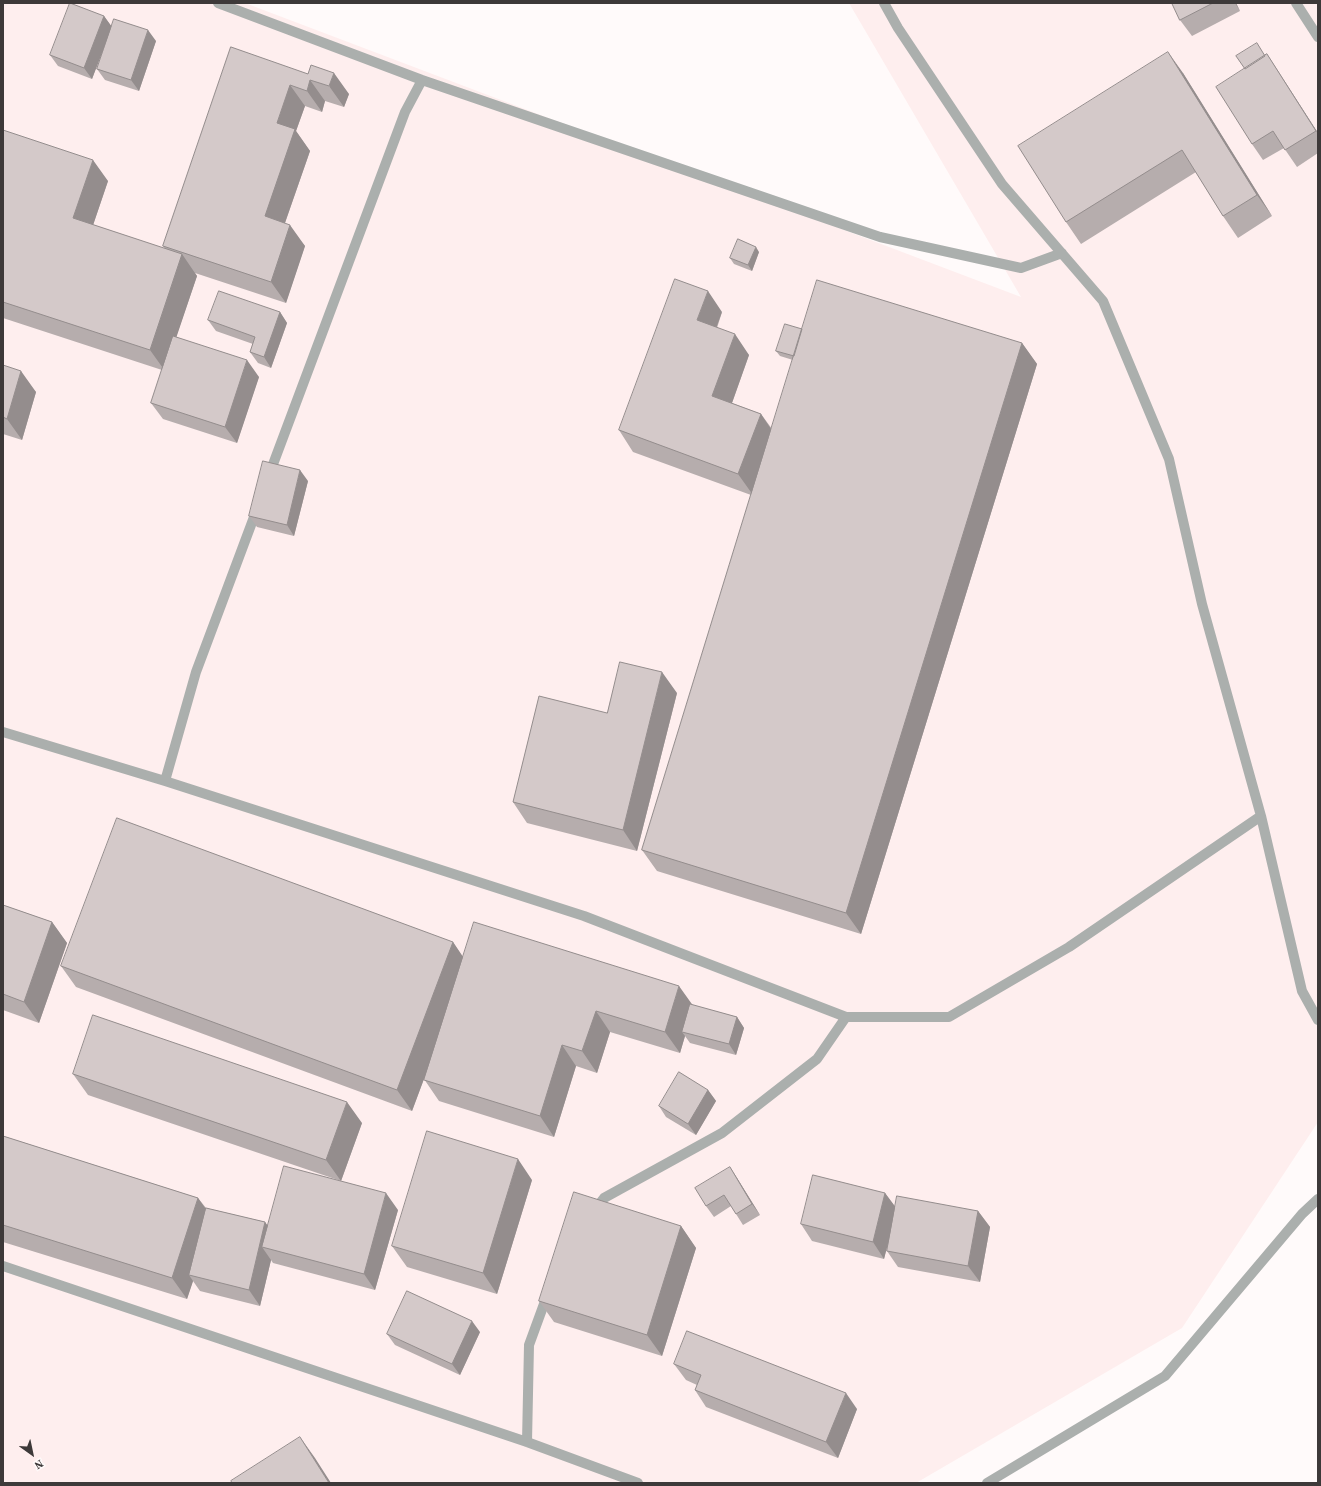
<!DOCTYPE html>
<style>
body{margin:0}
#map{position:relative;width:1321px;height:1486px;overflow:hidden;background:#fffafa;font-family:"Source Serif 4",serif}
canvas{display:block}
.frame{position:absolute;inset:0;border:4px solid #3d3939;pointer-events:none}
.north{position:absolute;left:12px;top:1434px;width:40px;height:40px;-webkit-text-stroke:3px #fffafa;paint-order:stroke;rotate:147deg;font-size:11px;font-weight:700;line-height:16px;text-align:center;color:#3d3939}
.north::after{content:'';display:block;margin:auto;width:14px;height:18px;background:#3d3939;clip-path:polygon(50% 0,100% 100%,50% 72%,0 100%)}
</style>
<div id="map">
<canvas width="1321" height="1486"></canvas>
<div class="frame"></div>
<div class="north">N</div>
</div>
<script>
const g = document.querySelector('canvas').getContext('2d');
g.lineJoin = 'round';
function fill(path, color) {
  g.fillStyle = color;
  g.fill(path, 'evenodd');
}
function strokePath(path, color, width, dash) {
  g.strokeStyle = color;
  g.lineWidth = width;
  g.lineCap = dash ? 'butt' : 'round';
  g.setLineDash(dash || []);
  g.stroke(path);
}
fill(new Path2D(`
 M 3,3 L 245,3 L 1021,297 L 849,3 L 1318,3 L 1318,1122 L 1182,1328 L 916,1483 L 3,1483 Z`), '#feeeee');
strokePath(new Path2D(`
 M 218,3 L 422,80 L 880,237 L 1021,268 L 1062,253
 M 884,3 L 898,28 L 1002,184 L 1103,301 L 1169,459 L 1202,604 L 1261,816 L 1302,991 L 1318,1020
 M 1296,3 L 1318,37
 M 269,475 L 405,112 L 422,80
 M 3,732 L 165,781 L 584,916 L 846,1017 L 949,1017 L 1069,947 L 1261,816
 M 165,781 L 196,672 L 257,509
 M 593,1212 L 604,1198 L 722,1133 L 817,1059 L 846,1017
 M 3,1266 L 527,1442 L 638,1483
 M 527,1442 L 529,1345 L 548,1293
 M 987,1483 L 1165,1376 L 1302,1214 L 1318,1199`), '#abafad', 10);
fill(new Path2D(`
 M 1172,3 L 1236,3 L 1240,11 L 1192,36 L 1180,20 Z
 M 104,16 L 111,26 L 156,41 L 139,91 L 105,80 L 97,69 L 107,38 L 92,79 L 58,66 L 50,55 Z
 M 231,47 L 349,94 L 344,107 L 325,101 L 322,112 L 305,106 L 296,131 L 310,151 L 285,223 L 305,246 L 286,303 L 195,273 L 197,276 L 176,337 L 259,377 L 237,443 L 163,419 L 151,403 L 162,370 L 3,318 L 3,130 L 108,181 L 93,225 L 165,249 L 163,246 Z
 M 1267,54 L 1278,71 L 1318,133 L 1318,153 L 1297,167 L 1284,148 L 1263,160 L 1252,144 L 1245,69 Z
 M 1183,73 L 1272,216 L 1238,238 L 1223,216 L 1196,172 L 1081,244 L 1066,222 Z
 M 759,252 L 752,271 L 734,264 L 730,258 Z
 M 280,312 L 287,323 L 271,368 L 258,363 L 250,352 L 253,344 L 216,331 L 208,320 Z
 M 722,312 L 717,328 L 749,355 L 732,403 L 761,414 L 772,429 L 793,360 L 780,356 L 776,351 L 802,329 L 1022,343 L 1037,364 L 861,934 L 657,871 L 642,850 L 751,495 L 633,452 L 619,430 Z
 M 3,365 L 36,392 L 22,440 L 3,434 Z
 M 308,481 L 294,536 L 257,527 L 249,516 Z
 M 677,693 L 637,851 L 527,823 L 513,802 Z
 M 3,905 L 52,922 L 67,943 L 39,1023 L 3,1010 Z
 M 453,942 L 463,957 L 692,1005 L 737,1017 L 744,1028 L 736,1055 L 690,1043 L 685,1036 L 680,1053 L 610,1032 L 597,1073 L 576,1066 L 554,1137 L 439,1101 L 424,1079 L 412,1111 L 76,987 L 61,966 Z
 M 73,1074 L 362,1123 L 341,1181 L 88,1095 Z
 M 708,1090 L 716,1101 L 696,1135 L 666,1117 L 659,1106 Z
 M 3,1136 L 198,1198 L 206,1208 L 265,1222 L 267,1225 L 398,1210 L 375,1290 L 273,1263 L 271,1260 L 260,1306 L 200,1291 L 193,1281 L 187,1299 L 3,1242 Z
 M 730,1167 L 737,1178 L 760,1215 L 743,1225 L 731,1206 L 714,1217 L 706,1206 Z
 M 532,1180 L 497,1294 L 407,1267 L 392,1246 Z
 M 885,1193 L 895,1207 L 978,1211 L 990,1227 L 980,1282 L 898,1267 L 887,1251 L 888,1242 L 884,1259 L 812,1241 L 801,1224 Z
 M 681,1226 L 696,1248 L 662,1356 L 554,1322 L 539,1301 Z
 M 480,1332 L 460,1375 L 395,1345 L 387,1334 Z
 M 674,1364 L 857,1409 L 838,1458 L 706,1407 L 695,1390 L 697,1385 L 686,1380 Z`), '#b6adad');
fill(new Path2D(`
 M 1235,3 L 1236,3 L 1240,11 Z
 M 104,16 L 112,27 L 92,79 L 84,68 Z
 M 148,30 L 156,41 L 139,91 L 131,80 Z
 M 1168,52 L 1183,73 L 1272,216 L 1257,195 Z
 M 1267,54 L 1278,71 L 1318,133 L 1318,134 Z
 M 334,73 L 349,94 L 344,107 L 329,86 Z
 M 310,80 L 325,101 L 322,112 L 307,91 Z
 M 290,85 L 305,106 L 296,131 L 310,151 L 280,237 L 265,216 L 277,123 Z
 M 93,160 L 108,181 L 88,240 L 73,218 Z
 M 290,225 L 305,246 L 286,303 L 271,282 Z
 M 756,247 L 759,252 L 752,271 L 748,265 Z
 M 182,254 L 197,276 L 165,371 L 150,350 Z
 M 708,291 L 722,312 L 711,342 L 697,320 Z
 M 280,312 L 287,323 L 271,368 L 264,357 Z
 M 735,334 L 749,355 L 727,417 L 712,396 Z
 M 1022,343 L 1037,364 L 861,934 L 846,913 Z
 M 247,360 L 259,377 L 237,443 L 225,427 Z
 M 21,371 L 36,392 L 22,440 L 7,419 Z
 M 761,414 L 775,435 L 753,495 L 738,474 Z
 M 300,470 L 308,481 L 294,536 L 287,525 Z
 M 662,672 L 677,693 L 637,851 L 623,830 Z
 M 52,922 L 67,943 L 39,1023 L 24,1002 Z
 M 453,942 L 467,963 L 412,1111 L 397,1090 Z
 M 679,986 L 694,1007 L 682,1032 L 685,1036 L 680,1053 L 665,1032 Z
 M 596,1011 L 610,1032 L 597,1073 L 582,1051 Z
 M 737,1017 L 744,1028 L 736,1055 L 729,1044 Z
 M 562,1045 L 576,1066 L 554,1137 L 540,1116 Z
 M 708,1090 L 716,1101 L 696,1135 L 688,1124 Z
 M 347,1102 L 362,1123 L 341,1181 L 326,1160 Z
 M 518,1159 L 532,1180 L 497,1294 L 483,1273 Z
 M 730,1167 L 737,1178 L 760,1215 L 752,1204 Z
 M 386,1193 L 398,1210 L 375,1290 L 364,1274 Z
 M 885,1193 L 897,1209 L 884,1259 L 873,1242 Z
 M 198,1198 L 213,1219 L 189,1275 L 193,1281 L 187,1299 L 172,1278 Z
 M 978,1211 L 990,1227 L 980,1282 L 968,1266 Z
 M 265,1222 L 277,1239 L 262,1247 L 271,1260 L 260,1306 L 249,1290 Z
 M 681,1226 L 696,1248 L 662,1356 L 647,1335 Z
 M 472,1321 L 480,1332 L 460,1375 L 452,1364 Z
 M 846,1393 L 857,1409 L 838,1458 L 826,1442 Z
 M 300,1437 L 315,1458 L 331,1483 L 329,1483 Z`), '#948d8d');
const building = new Path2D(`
 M 70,3 L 104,16 L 84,68 L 50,55 Z
 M 1172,3 L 1213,3 L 1180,20 Z
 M 114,19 L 148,30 L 131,80 L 97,69 Z
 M 1257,43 L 1265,56 L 1245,69 L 1236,56 Z
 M 231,47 L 308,74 L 311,65 L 334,73 L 329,86 L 310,80 L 307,91 L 290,85 L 277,123 L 295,129 L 265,216 L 290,225 L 271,282 L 163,246 Z
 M 1168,52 L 1257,195 L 1223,216 L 1182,150 L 1066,222 L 1018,146 Z
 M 1267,54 L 1316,131 L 1285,150 L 1273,131 L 1252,144 L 1216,87 Z
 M 3,130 L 93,160 L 73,218 L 182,254 L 150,350 L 3,302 Z
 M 738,239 L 756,247 L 748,265 L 730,258 Z
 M 675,279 L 708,291 L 697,320 L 735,334 L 712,396 L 761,414 L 738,474 L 619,430 Z
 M 817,280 L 1022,343 L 846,913 L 642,850 Z
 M 219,291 L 280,312 L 264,357 L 250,352 L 255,337 L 208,320 Z
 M 785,324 L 802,329 L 794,356 L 776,351 Z
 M 173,336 L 247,360 L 225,427 L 151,403 Z
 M 3,365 L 21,371 L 7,419 L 3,417 Z
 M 263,461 L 300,470 L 287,525 L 249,516 Z
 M 620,662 L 662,672 L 623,830 L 513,802 L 539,696 L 607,713 Z
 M 117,818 L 453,942 L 397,1090 L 61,966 Z
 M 3,905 L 52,922 L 24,1002 L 3,994 Z
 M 474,922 L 679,986 L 665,1032 L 596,1011 L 582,1051 L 562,1045 L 540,1116 L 424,1080 Z
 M 690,1004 L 737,1017 L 729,1044 L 682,1032 Z
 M 93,1015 L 347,1102 L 326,1160 L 73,1074 Z
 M 679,1072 L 708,1090 L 688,1124 L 659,1106 Z
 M 427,1131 L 518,1159 L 483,1273 L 392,1246 Z
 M 3,1136 L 198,1198 L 172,1278 L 3,1225 Z
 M 284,1166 L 386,1193 L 364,1274 L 262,1247 Z
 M 730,1167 L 752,1204 L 736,1214 L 724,1195 L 706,1206 L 695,1188 Z
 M 813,1175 L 885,1193 L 873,1242 L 801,1224 Z
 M 574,1192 L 681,1226 L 647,1335 L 539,1301 Z
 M 897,1196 L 978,1211 L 968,1266 L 887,1251 Z
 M 206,1208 L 265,1222 L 249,1290 L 189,1275 Z
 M 407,1291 L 472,1321 L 452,1364 L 387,1334 Z
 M 687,1331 L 846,1393 L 826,1442 L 695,1390 L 701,1375 L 674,1364 Z
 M 300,1437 L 329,1483 L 232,1483 L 231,1481 Z`);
fill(building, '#d4c9c9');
strokePath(building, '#948d8d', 1);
</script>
